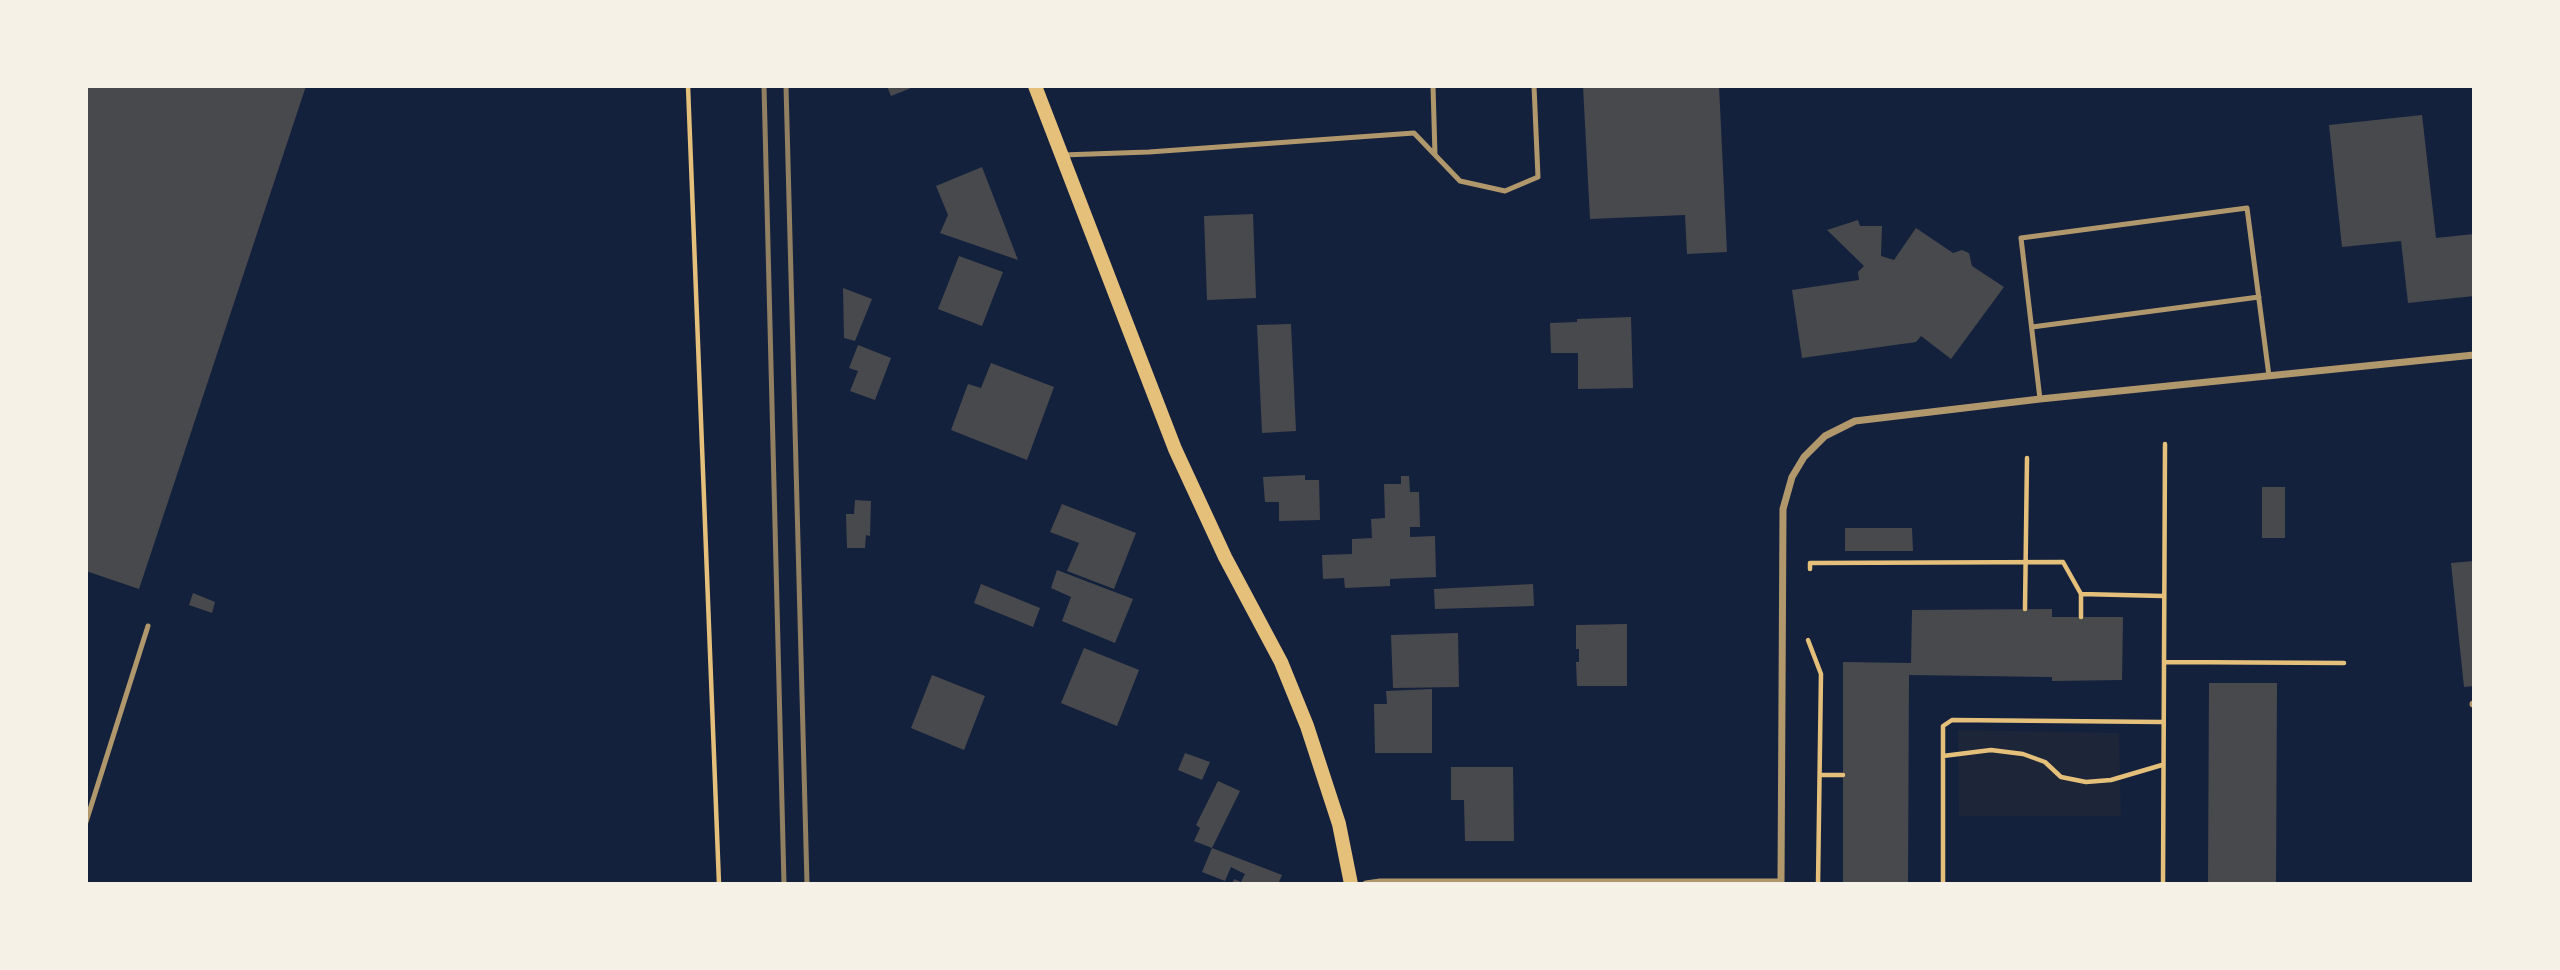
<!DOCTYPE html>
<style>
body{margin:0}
#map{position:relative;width:2560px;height:970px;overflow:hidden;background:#14213d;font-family:Raleway,sans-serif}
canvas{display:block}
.frame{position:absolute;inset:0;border:88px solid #f6f1e7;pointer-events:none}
</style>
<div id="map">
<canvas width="2560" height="970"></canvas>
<div class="frame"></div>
</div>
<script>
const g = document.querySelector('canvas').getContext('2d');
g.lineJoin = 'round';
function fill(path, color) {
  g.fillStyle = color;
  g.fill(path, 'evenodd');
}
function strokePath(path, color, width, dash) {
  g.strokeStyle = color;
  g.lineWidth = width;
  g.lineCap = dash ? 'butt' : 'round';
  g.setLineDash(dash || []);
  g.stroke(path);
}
fill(new Path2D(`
 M 1958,730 L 2119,733 L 2121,816 L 1959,816 Z`), '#1d2539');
fill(new Path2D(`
 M 86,86 L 306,86 L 139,589 L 86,571 Z
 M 887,86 L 916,86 L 891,96 Z
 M 1583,86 L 1719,86 L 1727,252 L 1687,254 L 1685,215 L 1590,219 Z
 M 2422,115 L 2436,238 L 2474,234 L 2474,296 L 2408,303 L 2401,241 L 2342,247 L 2329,125 Z
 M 982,167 L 1018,260 L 940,233 L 948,215 L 936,186 Z
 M 1253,214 L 1256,298 L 1207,300 L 1204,216 Z
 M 1858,220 L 1860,226 L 1882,226 L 1881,256 L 1894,260 L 1916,228 L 1953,253 L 1962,250 L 1969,253 L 1972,266 L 2004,287 L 1951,359 L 1921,336 L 1916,342 L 1802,358 L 1792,290 L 1859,280 L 1858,272 L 1864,266 L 1827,230 Z
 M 959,256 L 1003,272 L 982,326 L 938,309 Z
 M 843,288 L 872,299 L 855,341 L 844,338 Z
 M 1631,317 L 1633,388 L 1578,389 L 1578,353 L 1551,353 L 1550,323 L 1577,322 L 1577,319 Z
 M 1291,324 L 1296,431 L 1262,433 L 1257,325 Z
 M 858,345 L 891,358 L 875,400 L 850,391 L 858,371 L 849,368 Z
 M 991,363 L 1054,387 L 1027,460 L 951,430 L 968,384 L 981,388 Z
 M 1305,475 L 1305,480 L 1319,480 L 1320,520 L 1279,521 L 1279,502 L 1265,502 L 1263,477 Z
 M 1401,476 L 1409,476 L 1410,492 L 1419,492 L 1420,527 L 1410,527 L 1410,537 L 1435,536 L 1436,577 L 1390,579 L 1390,586 L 1345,588 L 1344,578 L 1323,579 L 1322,555 L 1352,554 L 1352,539 L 1372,538 L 1371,519 L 1385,518 L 1384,484 L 1401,484 Z
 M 2262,487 L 2285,487 L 2285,538 L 2262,538 Z
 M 855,500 L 871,501 L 870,536 L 866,535 L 865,548 L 847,548 L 846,514 L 854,514 Z
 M 1062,504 L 1136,533 L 1114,589 L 1067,571 L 1079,543 L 1050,532 Z
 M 1845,528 L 1912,528 L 1913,551 L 1845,551 Z
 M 2474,561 L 2474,686 L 2464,687 L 2451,563 Z
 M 1057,570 L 1133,599 L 1115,643 L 1062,621 L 1071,597 L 1051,588 Z
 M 981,584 L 1040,608 L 1033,627 L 974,603 Z
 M 1533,584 L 1534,606 L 1435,609 L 1434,589 Z
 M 193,593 L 215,602 L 212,613 L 189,605 Z
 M 2052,609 L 2052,617 L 2123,617 L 2122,680 L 2052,681 L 2052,677 L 1909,675 L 1908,884 L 1843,884 L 1843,662 L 1911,663 L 1912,610 Z
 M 1627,624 L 1627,686 L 1577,686 L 1576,662 L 1579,662 L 1579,649 L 1576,649 L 1576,625 Z
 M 1458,633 L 1459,687 L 1393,688 L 1391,635 Z
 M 1084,648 L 1139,670 L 1117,726 L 1061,703 Z
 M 932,675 L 985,696 L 964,750 L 911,728 Z
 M 2209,683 L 2277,683 L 2276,884 L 2208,884 Z
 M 1432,689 L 1432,753 L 1375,753 L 1374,704 L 1387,704 L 1386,691 Z
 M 1185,753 L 1210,762 L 1202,780 L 1178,770 Z
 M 1451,767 L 1513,767 L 1514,841 L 1465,841 L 1464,800 L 1451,800 Z
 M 1218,781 L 1240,791 L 1212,848 L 1194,841 L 1200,828 L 1196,825 Z
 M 1212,848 L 1282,875 L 1279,882 L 1285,884 L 1232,884 L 1234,879 L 1241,882 L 1245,874 L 1231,867 L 1225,881 L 1202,872 Z`), '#48494c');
strokePath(new Path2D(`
 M 688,86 L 719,884
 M 1810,569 L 1810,563 L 2063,562 L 2081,594
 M 2025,609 L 2027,458
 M 2081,617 L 2081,594 L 2163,596
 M 1808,640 L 1821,674 L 1818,884
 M 2164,662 L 2344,663
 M 1943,756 L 1991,750 L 2023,754 L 2045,762 L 2061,777 L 2086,782 L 2111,780 L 2162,765
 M 1820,775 L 1843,775
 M 1943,884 L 1943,726 L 1952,720 L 2162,722
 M 2163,884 L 2165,444`), '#e5c07b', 4.5);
strokePath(new Path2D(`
 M 1433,86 L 1435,155
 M 1062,155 L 1149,152 L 1414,133 L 1460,181 L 1505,191 L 1538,177 L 1534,86
 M 2032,327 L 2259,297
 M 2040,399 L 2021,238 L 2247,208 L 2269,376
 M 86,822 L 148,626`), '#b1986c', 5);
strokePath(new Path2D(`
 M 2473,704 L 2474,704
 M 1366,884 L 1380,882 L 1781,882 L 1783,509 L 1792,477 L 1804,457 L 1825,436 L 1855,421 L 2040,399 L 2474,355`), '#b1986c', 7);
strokePath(new Path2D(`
 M 1035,86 L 1175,449 L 1225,557 L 1281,662 L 1307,726 L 1339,824 L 1351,884`), '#e5c07b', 14);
strokePath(new Path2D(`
 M 764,86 L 784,884
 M 786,86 L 807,884`), '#918062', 5);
</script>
